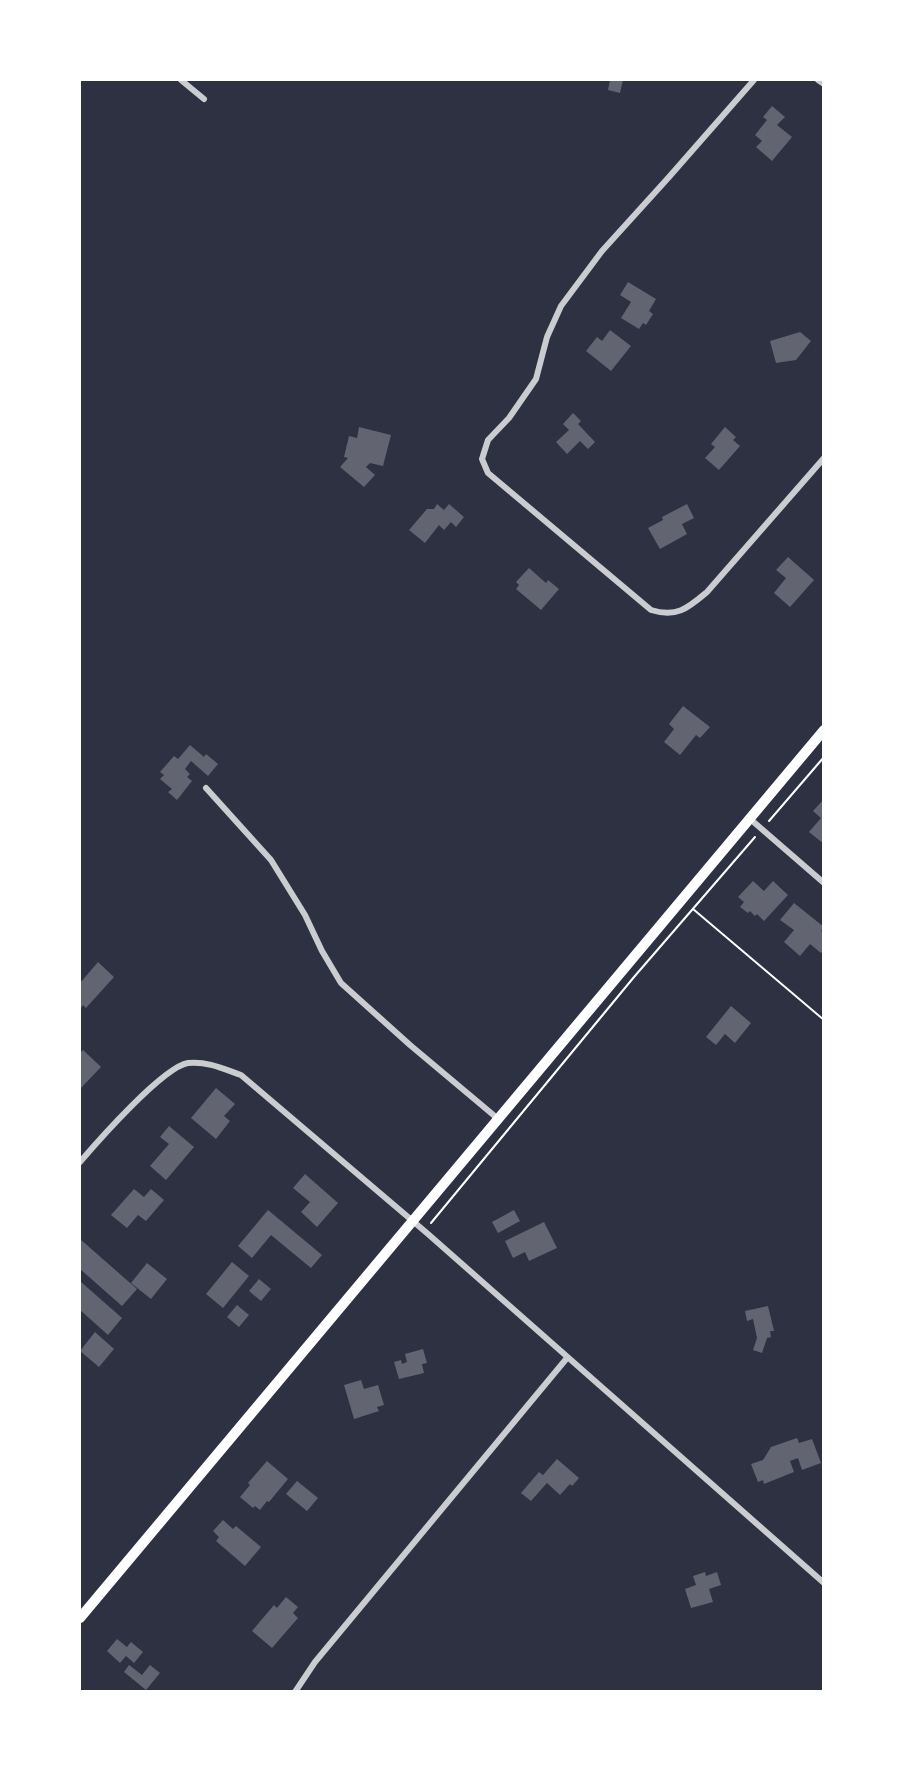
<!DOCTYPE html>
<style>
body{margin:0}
#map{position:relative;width:903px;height:1771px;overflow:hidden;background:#2d3142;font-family:Barlow,sans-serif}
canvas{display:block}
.frame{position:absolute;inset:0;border:81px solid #fff;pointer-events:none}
</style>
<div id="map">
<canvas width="903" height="1771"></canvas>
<div class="frame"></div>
</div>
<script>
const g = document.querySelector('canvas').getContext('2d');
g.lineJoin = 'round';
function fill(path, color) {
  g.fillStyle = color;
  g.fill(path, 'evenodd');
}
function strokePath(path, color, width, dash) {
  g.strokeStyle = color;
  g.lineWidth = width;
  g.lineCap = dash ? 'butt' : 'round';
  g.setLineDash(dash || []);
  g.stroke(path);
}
fill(new Path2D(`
 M 610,80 L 623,80 L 620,93 L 608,90 Z
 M 772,106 L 785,117 L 777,125 L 792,137 L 772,161 L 756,147 L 762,141 L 755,135 L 767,120 L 763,117 Z
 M 628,282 L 656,299 L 649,311 L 653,314 L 646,325 L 643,323 L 639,329 L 621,318 L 631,302 L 620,295 Z
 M 610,330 L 631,346 L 611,371 L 586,351 L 597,337 L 602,341 Z
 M 800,332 L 811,341 L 796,360 L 776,363 L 770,341 Z
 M 573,413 L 581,421 L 578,424 L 595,442 L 588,449 L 580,441 L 567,454 L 556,442 L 569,430 L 563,424 Z
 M 359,427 L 391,435 L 383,466 L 370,463 L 366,467 L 375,475 L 364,487 L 340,467 L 348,458 L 344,457 L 349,436 L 357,438 Z
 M 725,427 L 736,437 L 733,440 L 740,446 L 719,470 L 705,458 L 715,447 L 711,444 Z
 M 437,504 L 444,510 L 449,504 L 464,517 L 456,527 L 451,522 L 444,530 L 439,525 L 425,543 L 409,530 L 427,509 L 434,509 Z
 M 687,504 L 694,518 L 682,524 L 687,534 L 660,549 L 648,528 L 663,520 L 662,517 Z
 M 788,557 L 814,580 L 790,607 L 774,593 L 786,578 L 776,570 Z
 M 529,568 L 546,583 L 548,580 L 559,589 L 541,610 L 516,589 L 519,585 L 516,582 Z
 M 683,706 L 710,727 L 700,738 L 696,735 L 680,755 L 664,742 L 674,729 L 669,724 Z
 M 190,745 L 204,757 L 206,754 L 218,764 L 208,776 L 191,761 L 185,769 L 190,774 L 187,777 L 192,781 L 177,800 L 168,792 L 172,789 L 160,779 L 164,775 L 160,772 L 174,756 L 178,759 Z
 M 824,799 L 824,844 L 809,832 L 821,818 L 813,811 Z
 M 753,881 L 764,891 L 773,881 L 788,895 L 764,921 L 757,914 L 755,916 L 750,911 L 748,913 L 740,907 L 744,902 L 738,897 Z
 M 794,903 L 824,927 L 821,931 L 824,933 L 824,950 L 821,953 L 810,944 L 800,956 L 784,942 L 794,930 L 780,920 Z
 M 98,962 L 114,977 L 86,1008 L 83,1005 L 80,1009 L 80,983 Z
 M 731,1006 L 751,1023 L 735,1043 L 725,1034 L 716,1045 L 706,1037 Z
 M 83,1050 L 101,1067 L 80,1089 L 80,1053 Z
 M 216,1088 L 235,1104 L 224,1116 L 230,1121 L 216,1139 L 191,1118 Z
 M 169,1126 L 194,1147 L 166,1180 L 150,1166 L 169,1144 L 160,1137 Z
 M 305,1174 L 338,1203 L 317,1227 L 301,1212 L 310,1202 L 293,1188 Z
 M 134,1189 L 144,1197 L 151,1189 L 164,1200 L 146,1221 L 138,1215 L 127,1228 L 111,1215 Z
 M 268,1210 L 322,1255 L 311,1268 L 271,1235 L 252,1258 L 238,1246 Z
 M 514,1210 L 520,1221 L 498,1233 L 492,1222 Z
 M 544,1222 L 557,1248 L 529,1261 L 525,1252 L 513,1258 L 505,1241 Z
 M 80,1239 L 137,1289 L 122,1306 L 80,1269 Z
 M 232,1262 L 249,1276 L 223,1308 L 206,1294 Z
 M 147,1263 L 167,1279 L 151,1299 L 131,1283 Z
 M 259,1279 L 271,1289 L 261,1301 L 249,1291 Z
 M 80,1281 L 122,1318 L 108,1335 L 80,1310 Z
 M 237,1305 L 249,1315 L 239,1327 L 227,1317 Z
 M 768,1306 L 774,1331 L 770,1331 L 771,1337 L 767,1338 L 762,1353 L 753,1350 L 757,1338 L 753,1319 L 747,1321 L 745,1311 Z
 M 95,1332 L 114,1349 L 99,1367 L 80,1351 Z
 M 423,1349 L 427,1363 L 422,1364 L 424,1373 L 399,1379 L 394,1362 L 401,1360 L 402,1364 L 407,1362 L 405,1354 Z
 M 361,1380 L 364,1389 L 378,1385 L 384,1405 L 377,1407 L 379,1411 L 354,1419 L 344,1385 Z
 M 797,1438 L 799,1443 L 812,1439 L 821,1463 L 802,1470 L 798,1458 L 790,1461 L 794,1472 L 764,1484 L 763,1480 L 758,1482 L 751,1464 L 763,1460 L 771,1447 Z
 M 557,1459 L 579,1478 L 572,1486 L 570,1484 L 560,1495 L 547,1483 L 531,1501 L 521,1493 L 539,1472 L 543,1475 Z
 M 267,1461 L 288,1479 L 269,1502 L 267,1501 L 260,1510 L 255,1506 L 253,1508 L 240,1497 L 250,1485 L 248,1483 Z
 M 297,1481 L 318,1498 L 307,1511 L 286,1494 Z
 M 223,1520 L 233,1529 L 236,1526 L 261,1547 L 245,1566 L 216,1541 L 219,1537 L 213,1531 Z
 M 705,1572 L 706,1576 L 717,1572 L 721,1585 L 709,1589 L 713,1602 L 691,1608 L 685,1589 L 696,1585 L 693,1576 Z
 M 286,1597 L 298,1607 L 293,1613 L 298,1618 L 272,1648 L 252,1631 L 274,1605 L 277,1608 Z
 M 117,1639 L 127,1647 L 131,1642 L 143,1652 L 134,1663 L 126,1656 L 120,1663 L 107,1651 Z
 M 129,1665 L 142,1675 L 150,1665 L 160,1673 L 146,1690 L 124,1672 Z`), '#626471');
strokePath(new Path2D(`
 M 769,821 L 824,757
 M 693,909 L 824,1020
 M 431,1223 L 634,977 L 755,837`), '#fff', 2);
strokePath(new Path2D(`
 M 181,80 L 204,99
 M 754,80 L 669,177 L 602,251 L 561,306 L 547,337 L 536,379 L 509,418 L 488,440 L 482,459 L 488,473 L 651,610 C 677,618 688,608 707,592 L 824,458
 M 818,80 L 824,84
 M 206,788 L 271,860 L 305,915 L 322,951 L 341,983 L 410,1045 L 497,1118
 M 749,818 L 824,883
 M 80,1162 C 98,1141 163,1067 188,1063 C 207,1061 224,1069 241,1075 L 428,1234 L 824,1583
 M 295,1692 L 315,1662 L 567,1358`), '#caccd0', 6);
strokePath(new Path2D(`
 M 80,1618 L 824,730`), '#fff', 10);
</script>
